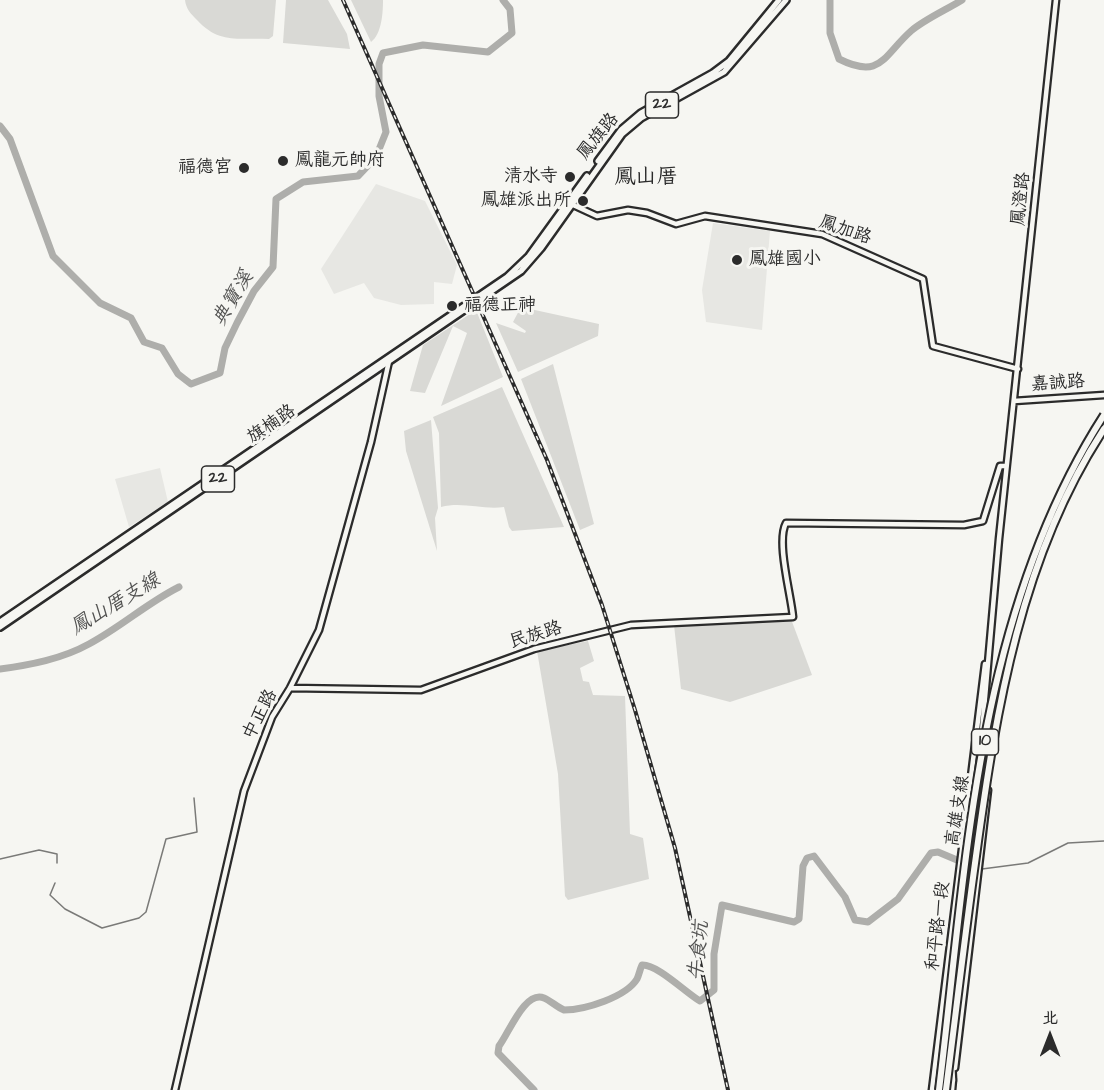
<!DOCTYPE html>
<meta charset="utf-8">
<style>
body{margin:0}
#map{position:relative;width:1104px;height:1090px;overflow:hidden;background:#f6f6f2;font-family:"Architects Daughter","LXGW WenKai TC",sans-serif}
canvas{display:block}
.north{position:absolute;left:1020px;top:1006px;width:60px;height:60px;-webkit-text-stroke:4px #f6f6f2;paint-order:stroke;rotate:0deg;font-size:16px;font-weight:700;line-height:24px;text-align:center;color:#2b2b2b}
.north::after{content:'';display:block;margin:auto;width:21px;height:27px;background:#2b2b2b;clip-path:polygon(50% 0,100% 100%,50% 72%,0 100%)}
</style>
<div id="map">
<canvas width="1104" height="1090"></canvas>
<div class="north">北</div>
</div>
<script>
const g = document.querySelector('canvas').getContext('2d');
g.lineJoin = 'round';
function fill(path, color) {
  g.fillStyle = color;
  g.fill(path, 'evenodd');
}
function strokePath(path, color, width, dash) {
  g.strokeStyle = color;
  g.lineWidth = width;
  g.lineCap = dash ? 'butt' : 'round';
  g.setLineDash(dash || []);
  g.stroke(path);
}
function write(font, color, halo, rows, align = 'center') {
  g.font = font + ' "Architects Daughter","LXGW WenKai TC",sans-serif';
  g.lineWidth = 6;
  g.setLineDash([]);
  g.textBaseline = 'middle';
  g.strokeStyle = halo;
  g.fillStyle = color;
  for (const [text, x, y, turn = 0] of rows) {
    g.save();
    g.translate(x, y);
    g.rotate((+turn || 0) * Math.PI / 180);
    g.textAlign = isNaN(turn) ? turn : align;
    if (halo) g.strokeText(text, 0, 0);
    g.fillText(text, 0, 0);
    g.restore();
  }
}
fill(new Path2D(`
 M 376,184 L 425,201 L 457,265 L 452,284 L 434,282 L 434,304 L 401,305 L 374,298 L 364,283 L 334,294 L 321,269 Z
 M 713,223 L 770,231 L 762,330 L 706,322 L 702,290 Z
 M 160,468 L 168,502 L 129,527 L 115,479 Z`), '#e7e7e3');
fill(new Path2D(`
 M 185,0 L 276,0 L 273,36 L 269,39 C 239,37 220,45 197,20 C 191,14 186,9 185,0 Z
 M 286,0 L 328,0 L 347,34 L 350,49 L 283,43 Z
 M 351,0 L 383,0 C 383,12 382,34 371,42 Z
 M 521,307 L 599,324 L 598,336 L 518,372 L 496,323 L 525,333 L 526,331 L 513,322 Z
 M 476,310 L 503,377 L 441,406 L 467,333 L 453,326 L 425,393 L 410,391 L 423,345 Z
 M 553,364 L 594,524 L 580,530 L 521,379 Z
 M 502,387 L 564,527 L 512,531 L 509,527 L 504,507 C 482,510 462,501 441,507 L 439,433 L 433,417 Z
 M 431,420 L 438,508 L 435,518 L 437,551 L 406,451 L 404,431 Z
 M 791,619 L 812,675 L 730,702 L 681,689 L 674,625 Z
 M 588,641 L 594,661 L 580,668 L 583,681 L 589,682 L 593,695 L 625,696 L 630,834 L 643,838 L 649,879 L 568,900 L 565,896 L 558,774 L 537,651 Z`), '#d9d9d5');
strokePath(new Path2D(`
 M 0,859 L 39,850 L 57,854 L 57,863
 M 982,869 L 1028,863 L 1068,843 L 1104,841
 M 55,883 L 50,895 L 65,909 L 102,928 L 139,918 L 146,912 L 166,839 L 197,832 L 194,798`), '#7a7a78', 1.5);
strokePath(new Path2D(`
 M 830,0 L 830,33 L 839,59 C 881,80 883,56 911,31 C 925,19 946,10 962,0
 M 0,126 L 10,139 L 53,256 L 100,303 L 131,318 L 144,342 L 162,348 L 178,374 L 191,384 L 220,373 L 225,348 L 237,323 L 254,291 L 273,267 L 276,199 L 303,182 L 358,176 L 376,157 L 386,132 L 379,96 L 379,64 L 383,53 L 423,45 L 488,52 L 512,33 L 510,9 L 503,0
 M 0,669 C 30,665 62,659 89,644 C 121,627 147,603 179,587
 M 534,1090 L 498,1053 L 499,1046 C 509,1033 525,990 544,998 C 551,1001 557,1007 564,1010 C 585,1010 626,997 637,979 C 639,975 640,969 642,965 C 657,964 685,992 700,1001 L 714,990 L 714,954 L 722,905 L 794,922 L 799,919 L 803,866 L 807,858 L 814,856 L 845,897 L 855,920 L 868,922 L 898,899 L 931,853 L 938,852 L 957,860`), '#aeaeab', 7);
const secondary = new Path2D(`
 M 571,204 L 597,216 L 628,210 L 647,213 L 676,224 L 705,216 L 822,234 L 923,279 L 933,346 L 1018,369
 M 1014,401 L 1104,395
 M 290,688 L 421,690 L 534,649 L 631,625 L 793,617 C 791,594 776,542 786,523 L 964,525 L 983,521 L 1000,466 L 1006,466
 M 987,739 L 987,764
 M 981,743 L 999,539 L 1056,0
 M 951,1026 L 980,779
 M 952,1062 L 953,1081
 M 955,1068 L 988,790
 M 175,1090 L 244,791 L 272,717 L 290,688 L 319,630 L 371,442 L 389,361
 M 932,1090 L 985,664
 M 952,1090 L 953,1079`);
const primary = new Path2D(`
 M 598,161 L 621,130 L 641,113 L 713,73 L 729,61 L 779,0
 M 0,622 L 507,277 L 529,256 L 587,176
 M 0,627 L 521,271 L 541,248 L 622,134 L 641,118 L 724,72 L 786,0`);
strokePath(secondary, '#2b2b2b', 9);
strokePath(primary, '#2b2b2b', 10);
strokePath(secondary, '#f6f6f2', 4.5);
strokePath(primary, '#f6f6f2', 5);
const rail = new Path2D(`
 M 343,0 L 547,460 L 602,605 L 635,710 L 675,848 L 728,1090`);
strokePath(rail, '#2b2b2b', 4);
strokePath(rail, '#f6f6f2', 1.5, [4.5]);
const highwayBridge = new Path2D(`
 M 939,1090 C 967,862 976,614 1104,415
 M 946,1090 C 956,1012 965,934 976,856 C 996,709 1021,555 1104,429`);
strokePath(highwayBridge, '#2b2b2b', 10, []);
strokePath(highwayBridge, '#f6f6f2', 6);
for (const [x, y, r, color] of [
 [283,161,6,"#2b2b2b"],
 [244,168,6,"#2b2b2b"],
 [570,177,6,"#2b2b2b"],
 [583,201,6,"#2b2b2b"],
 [737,260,6,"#2b2b2b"],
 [452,306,6,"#2b2b2b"]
]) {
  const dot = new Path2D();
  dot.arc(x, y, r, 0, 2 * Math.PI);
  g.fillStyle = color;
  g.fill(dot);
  strokePath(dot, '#f6f6f2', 2);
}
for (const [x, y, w] of [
 [662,105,33],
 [218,479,33],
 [985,742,27]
]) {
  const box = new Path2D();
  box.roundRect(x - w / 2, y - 13, w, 26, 4.5);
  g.fillStyle = '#f6f6f2';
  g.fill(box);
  strokePath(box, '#2b2b2b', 1.5);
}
write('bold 16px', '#2b2b2b', null, [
 ["22",662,105],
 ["22",218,479],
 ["10",985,742]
]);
write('18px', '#2b2b2b', '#f6f6f2', [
 ["鳳旗路",599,137,-51],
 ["鳳澄路",1022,199,-84],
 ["鳳加路",845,231,19],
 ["嘉誠路",1058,384,-4],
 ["旗楠路",272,425,-34],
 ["民族路",536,636,-17],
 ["中正路",261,715,-63],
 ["高雄支線",959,811,-81],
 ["和平路一段",939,926,-83]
]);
write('18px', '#2b2b2b', '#f6f6f2', [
 ["鳳龍元帥府",295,161],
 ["福德宮",232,168,"right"],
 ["清水寺",558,177,"right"],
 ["鳳雄派出所",571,201,"right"],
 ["鳳雄國小",749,260],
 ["福德正神",464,306]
], 'left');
write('italic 20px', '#525251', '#f6f6f2', [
 ["典寶溪",234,299,-59],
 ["鳳山厝支線",116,605,-31],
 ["牛食坑",700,951,-84]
]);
write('21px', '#2b2b2b', '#f6f6f2', [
 ["鳳山厝",646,179]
]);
</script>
